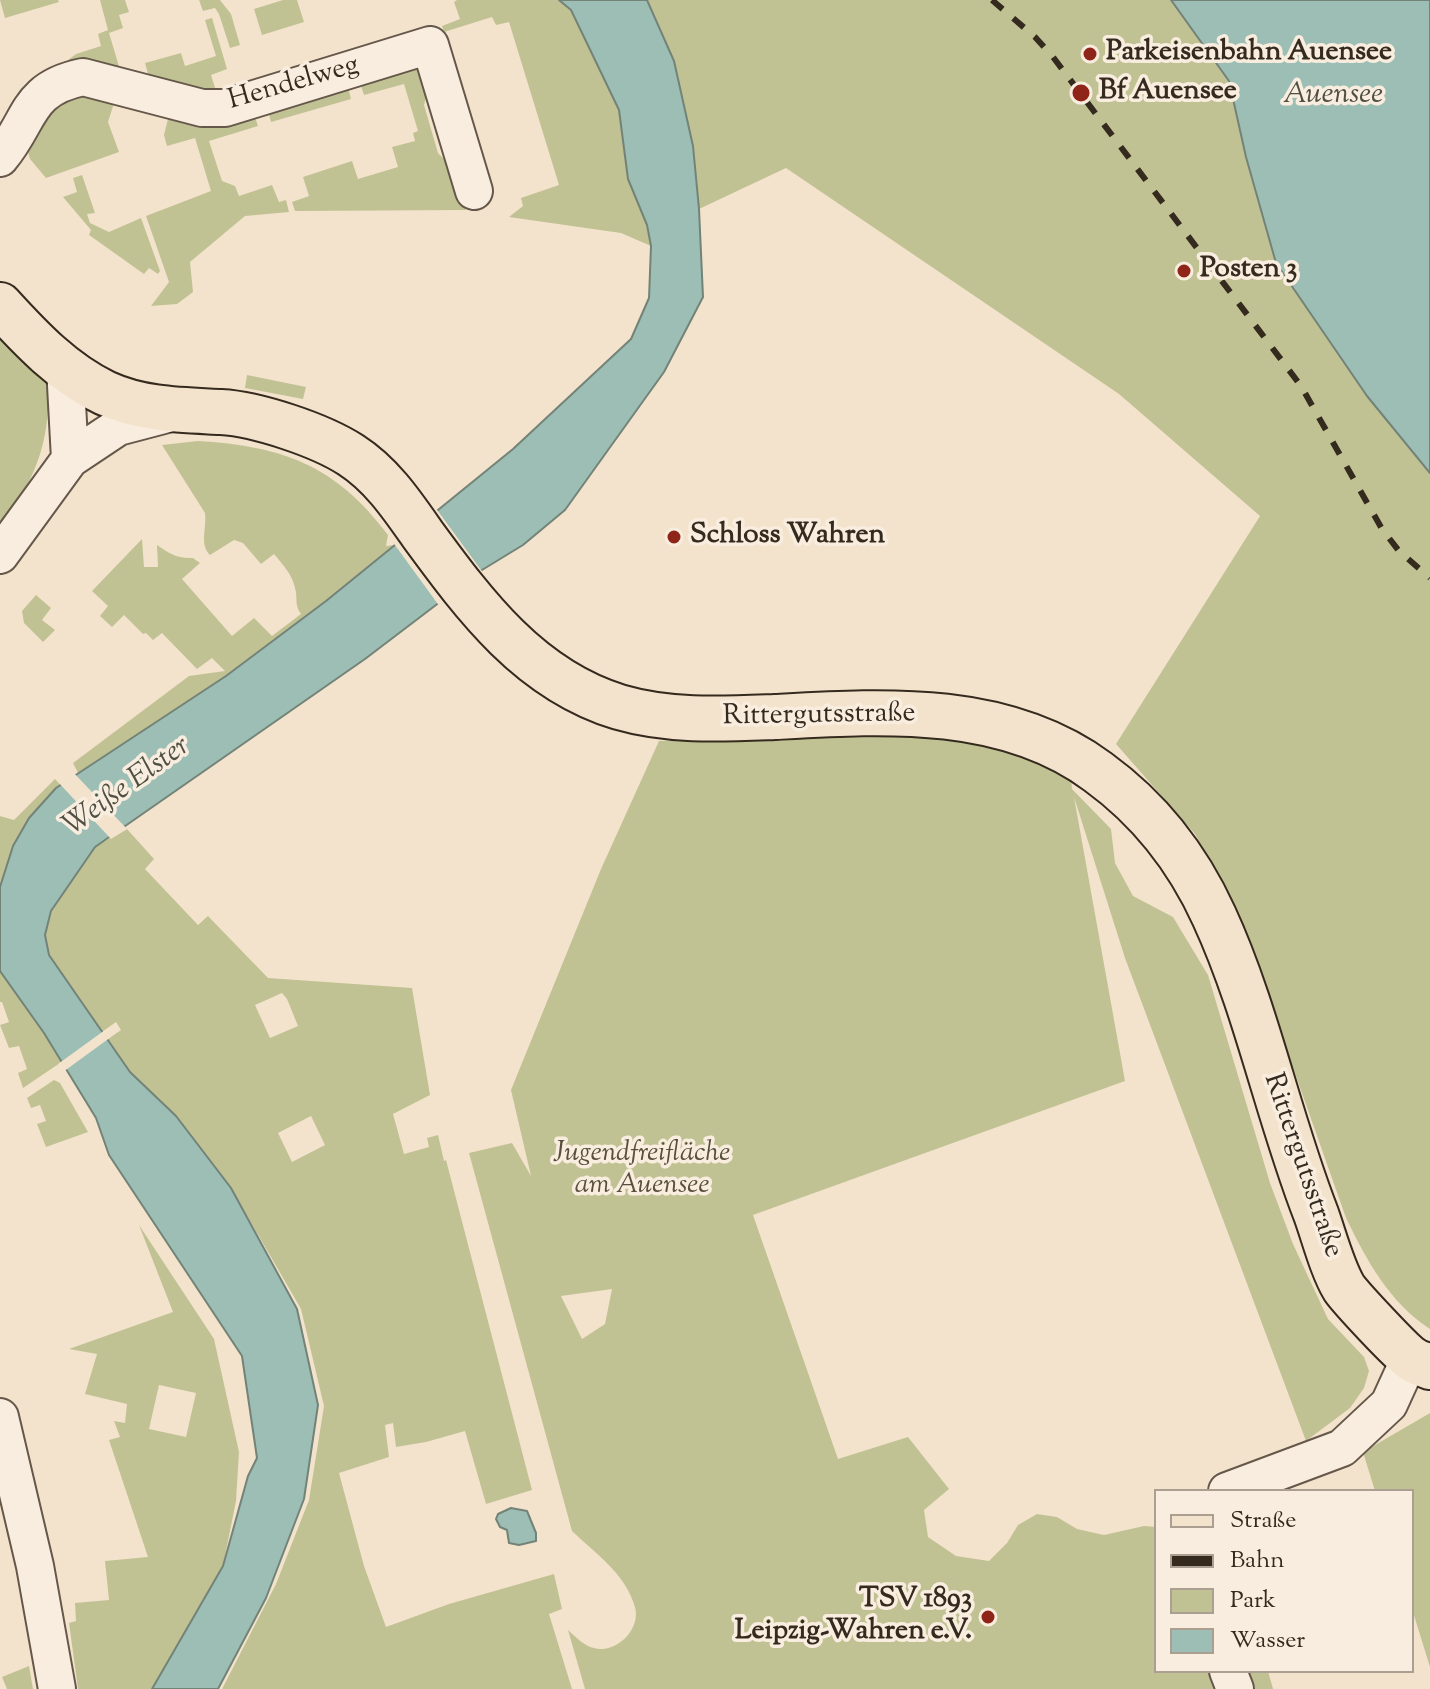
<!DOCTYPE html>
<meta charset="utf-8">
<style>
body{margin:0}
#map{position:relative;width:1430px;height:1689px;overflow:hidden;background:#f4e3cc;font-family:"Sorts Mill Goudy",serif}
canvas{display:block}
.legend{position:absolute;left:1154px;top:1489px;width:260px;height:184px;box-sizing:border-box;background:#f8edde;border:2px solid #aa9f91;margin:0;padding:10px 14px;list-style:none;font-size:24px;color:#352a1e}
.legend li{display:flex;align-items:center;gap:16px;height:40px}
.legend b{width:40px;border:2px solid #aa9f91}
</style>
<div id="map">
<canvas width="1430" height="1689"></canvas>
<ul class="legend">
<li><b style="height:10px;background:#f4e3cc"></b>Straße</li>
<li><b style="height:10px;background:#352a1e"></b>Bahn</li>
<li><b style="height:22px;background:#c1c294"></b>Park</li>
<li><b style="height:22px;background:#9cbeb4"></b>Wasser</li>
</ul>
</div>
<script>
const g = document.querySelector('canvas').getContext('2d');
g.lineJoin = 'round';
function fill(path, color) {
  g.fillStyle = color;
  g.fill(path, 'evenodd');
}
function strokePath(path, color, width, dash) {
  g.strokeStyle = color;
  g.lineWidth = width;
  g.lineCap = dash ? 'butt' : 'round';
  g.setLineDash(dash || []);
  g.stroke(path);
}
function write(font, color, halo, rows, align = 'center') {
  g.font = font + ' "Sorts Mill Goudy",serif';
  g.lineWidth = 7;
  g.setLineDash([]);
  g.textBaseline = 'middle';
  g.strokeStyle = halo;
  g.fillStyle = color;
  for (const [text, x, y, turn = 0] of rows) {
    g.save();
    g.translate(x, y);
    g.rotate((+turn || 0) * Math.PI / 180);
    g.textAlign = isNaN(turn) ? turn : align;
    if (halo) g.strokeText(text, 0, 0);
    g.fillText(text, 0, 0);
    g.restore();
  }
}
fill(new Path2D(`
 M 0,0 L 58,0 L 59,2 L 5,18 Z
 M 100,0 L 125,0 L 129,12 L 119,15 L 123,28 L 109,33 L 121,73 L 70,65 L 68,60 L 76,54 L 101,46 L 98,34 L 108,30 Z
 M 199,0 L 220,0 L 231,14 L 240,45 L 230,48 L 219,14 L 215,8 L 203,11 Z
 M 283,0 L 297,0 L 304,22 L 262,35 L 254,9 Z
 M 457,0 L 559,0 L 571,10 L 619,110 L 628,179 L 647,225 L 651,246 L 621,233 L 509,217 L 523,206 L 521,198 L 559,185 L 509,22 L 496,25 L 492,17 L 444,32 L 442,26 L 460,19 L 454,2 Z
 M 647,0 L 1171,0 L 1229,81 L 1246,157 L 1367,396 L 1430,473 L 1430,1329 C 1389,1302 1367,1261 1346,1218 L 1237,909 L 1195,834 L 1116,744 L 1260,516 L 1119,394 L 786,168 L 699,209 L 693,146 Z
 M 212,18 L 227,69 L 211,75 L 218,97 L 150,81 L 145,63 L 181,53 L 185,66 L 216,56 L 205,20 Z
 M 412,66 L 419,68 L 429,86 L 424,105 L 438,153 L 453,168 L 466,210 L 295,211 L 292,202 L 309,196 L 303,177 L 352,161 L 358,179 L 398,167 L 392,147 L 415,141 L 413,133 L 418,131 L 404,84 L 364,95 L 359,80 Z
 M 347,83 L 351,99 L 271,122 L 267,107 Z
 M 66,91 L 116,97 L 108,122 L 119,152 L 46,178 L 30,159 L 26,145 Z
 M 170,111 L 253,111 L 258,126 L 209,141 L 222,181 L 235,186 L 239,196 L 272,185 L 279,202 L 286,200 L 289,212 L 245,216 L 190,262 L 193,292 L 177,304 L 151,306 L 169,282 L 146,216 L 211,191 L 195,138 L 167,146 L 164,135 Z
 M 82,175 L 95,213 L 87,214 L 90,223 L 109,232 L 141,218 L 160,271 L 158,274 L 149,268 L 144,274 L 89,235 L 91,230 L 63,197 L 77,192 L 73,178 Z
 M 0,324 C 14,340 33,357 45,375 C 50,384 49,400 48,411 C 44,461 27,489 0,529 Z
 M 247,375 L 306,387 L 303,399 L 245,388 Z
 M 198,441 C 282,446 336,465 388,535 L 386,546 L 394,545 L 326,601 L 226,676 L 78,773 L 73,763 L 189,676 L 225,671 L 212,658 L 197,669 L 162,633 L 153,640 L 146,633 L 143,634 L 124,615 L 112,627 L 100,616 L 108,606 L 92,591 L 142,539 L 144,567 L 158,567 L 157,545 C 169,553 177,559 193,558 L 200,563 L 182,579 L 232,636 L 254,618 L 272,636 L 301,614 C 294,605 298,598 295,588 C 292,574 283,565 274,554 L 261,564 L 243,543 L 234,540 L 210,555 C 199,544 207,528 205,513 L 162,445 Z
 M 36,595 L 51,608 L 42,620 L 55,630 L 43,642 L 24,623 L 22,611 Z
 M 938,736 L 1009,750 L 1071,779 L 1072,789 L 1111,829 L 1115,863 L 1133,896 L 1173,917 L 1208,975 L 1270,1183 L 1293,1244 L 1328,1319 L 1364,1357 L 1369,1371 L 1364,1388 L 1350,1408 L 1306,1441 L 1125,958 L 1074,797 L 1125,1081 L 753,1215 L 838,1459 L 908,1437 L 949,1489 L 924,1510 L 928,1537 L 956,1556 L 989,1561 L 1007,1543 L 1018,1525 L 1037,1514 L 1057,1517 L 1077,1529 L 1104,1535 L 1144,1526 L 1156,1527 L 1156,1671 L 1215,1671 L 1218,1689 L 585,1689 L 568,1630 C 576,1637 584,1646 594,1648 C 616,1654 641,1630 635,1607 C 625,1573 596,1554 572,1531 L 469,1153 L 512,1143 L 531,1176 L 511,1090 L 601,869 L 659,741 ZM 612,1289 L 605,1324 L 582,1339 L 561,1296 Z
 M 55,779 L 61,785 L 13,846 L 0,887 L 0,816 L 14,820 Z
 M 127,829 L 154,859 L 145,869 L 198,925 L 208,916 L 268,978 L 412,988 L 430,1095 L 393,1114 L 404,1154 L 429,1147 L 427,1138 L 438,1135 L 444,1161 L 446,1160 L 532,1490 L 486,1504 L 465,1431 L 426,1442 L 396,1447 L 393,1423 L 385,1425 L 389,1457 L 339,1473 L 364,1566 L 386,1627 L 449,1604 L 554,1574 L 562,1609 L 549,1614 L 572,1689 L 222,1689 L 276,1584 L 309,1500 L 324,1406 L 301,1309 L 231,1188 L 176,1116 L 130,1072 L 108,1039 L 121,1030 L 116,1022 L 102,1032 L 49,955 L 45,935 L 52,911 L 94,847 ZM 282,993 L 287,999 L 298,1026 L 270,1038 L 255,1005 ZM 311,1116 L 325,1145 L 292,1162 L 278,1133 Z
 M 0,971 L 63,1061 L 23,1088 L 18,1073 L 27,1069 L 19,1046 L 9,1048 L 0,1025 L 9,1022 L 2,1002 L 0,1002 Z
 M 54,1080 L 60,1083 L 88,1132 L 46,1147 L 37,1124 L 46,1121 L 40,1105 L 31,1108 L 27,1098 Z
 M 139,1225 L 214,1339 L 239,1452 L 236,1501 L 223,1566 L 152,1689 L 78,1689 L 69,1623 L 76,1621 L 75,1603 L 109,1600 L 105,1561 L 148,1557 L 109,1440 L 120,1437 L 114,1421 L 125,1423 L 127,1404 L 85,1394 L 97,1354 L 69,1349 L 173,1312 ZM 159,1385 L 196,1393 L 186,1437 L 149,1429 Z
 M 1430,1413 L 1430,1667 L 1412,1609 L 1412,1491 L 1375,1491 L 1363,1452 Z
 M 29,1666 L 33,1689 L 7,1689 L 2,1677 Z
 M 1238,1671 L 1268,1671 L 1273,1689 L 1245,1689 Z`), '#c1c294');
const water = new Path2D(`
 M 559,0 L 647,0 L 674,61 L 693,146 L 699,209 L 703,297 L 664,372 L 565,510 L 523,545 L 482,570 L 365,659 L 95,847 L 51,911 L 45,935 L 49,955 L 130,1072 L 176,1116 L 231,1188 L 297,1309 L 318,1405 L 304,1499 L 266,1598 L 218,1689 L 152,1689 L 223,1566 L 248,1476 L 257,1458 L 242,1356 L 109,1155 L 96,1118 L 44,1033 L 0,971 L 0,887 L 13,846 L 29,818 L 56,788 L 226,676 L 326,601 L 513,449 L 631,339 L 649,298 L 651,246 L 647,225 L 628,179 L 619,110 L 571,10 Z
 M 1171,0 L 1430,0 L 1430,473 L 1367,396 L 1276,263 L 1246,157 L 1229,81 Z
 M 511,1508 L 527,1511 L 536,1533 L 536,1541 L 519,1545 L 509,1543 L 507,1530 L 500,1527 L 496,1519 L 498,1514 Z`);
fill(water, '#9cbeb4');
strokePath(water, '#738378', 2);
fill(new Path2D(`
 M 435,507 L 484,574 L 440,607 L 392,541 Z
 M 73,772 L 127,829 L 111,839 L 58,782 Z
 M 105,1030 L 111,1037 L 63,1072 L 58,1064 Z`), '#f4e3cc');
const minor = new Path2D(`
 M 0,158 C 32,120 25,89 83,77 L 202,108 L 225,108 L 430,45 L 474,191
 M 65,367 L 70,459
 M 0,555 L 70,459 L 118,427 L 175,412
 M 0,1417 L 35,1566 L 57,1689
 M 1227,1491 L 1342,1448 L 1389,1404 L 1410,1358
 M 1228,1671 L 1235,1689`);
const major = new Path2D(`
 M 0,305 C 31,339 63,373 105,393 C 142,410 181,410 221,412 C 257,414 320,435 351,455 C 382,475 402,505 423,535 C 475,606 530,680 619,707 C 670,722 723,719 775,717 C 885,711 1005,703 1098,772 C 1149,809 1188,859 1214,916 C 1257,1009 1278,1117 1316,1214 C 1324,1236 1332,1268 1344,1288 C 1351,1298 1402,1353 1412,1359 C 1417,1363 1424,1364 1430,1367`);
strokePath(minor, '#65584a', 40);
strokePath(major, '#352a1e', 48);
strokePath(minor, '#f8edde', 36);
strokePath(major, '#f4e3cc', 44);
strokePath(new Path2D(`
 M 992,0 L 1035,37 L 1053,57 L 1301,386 L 1382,529 L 1399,551 L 1430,578`), '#352a1e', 6, [14, 14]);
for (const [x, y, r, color] of [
 [1090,54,8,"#8f2418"],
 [1081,93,10,"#8f2418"],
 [1184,271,8,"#8f2418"],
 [674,537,8,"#8f2418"],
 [988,1617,8,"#8f2418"]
]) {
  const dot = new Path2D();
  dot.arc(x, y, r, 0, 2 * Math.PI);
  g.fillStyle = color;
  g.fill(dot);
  strokePath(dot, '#f8edde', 3);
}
write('bold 28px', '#352a1e', '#f8edde', [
 ["Parkeisenbahn Auensee",1106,54],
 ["Bf Auensee",1099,93],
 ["Posten 3",1200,271],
 ["Schloss Wahren",690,537],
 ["TSV 1893",972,1601,"right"],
 ["Leipzig-Wahren e.V.",972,1633,"right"]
], 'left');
write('28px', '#352a1e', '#f8edde', [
 ["Hendelweg",294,85,-16],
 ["Rittergutsstraße",819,717,-1],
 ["Rittergutsstraße",1301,1166,71]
]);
write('italic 28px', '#58503c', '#f8edde', [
 ["Jugendfreifläche",642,1155],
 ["am Auensee",642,1187]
]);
write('italic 30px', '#4f4f44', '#f8edde', [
 ["Auensee",1333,97],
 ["Weiße Elster",128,788,-36]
]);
</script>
